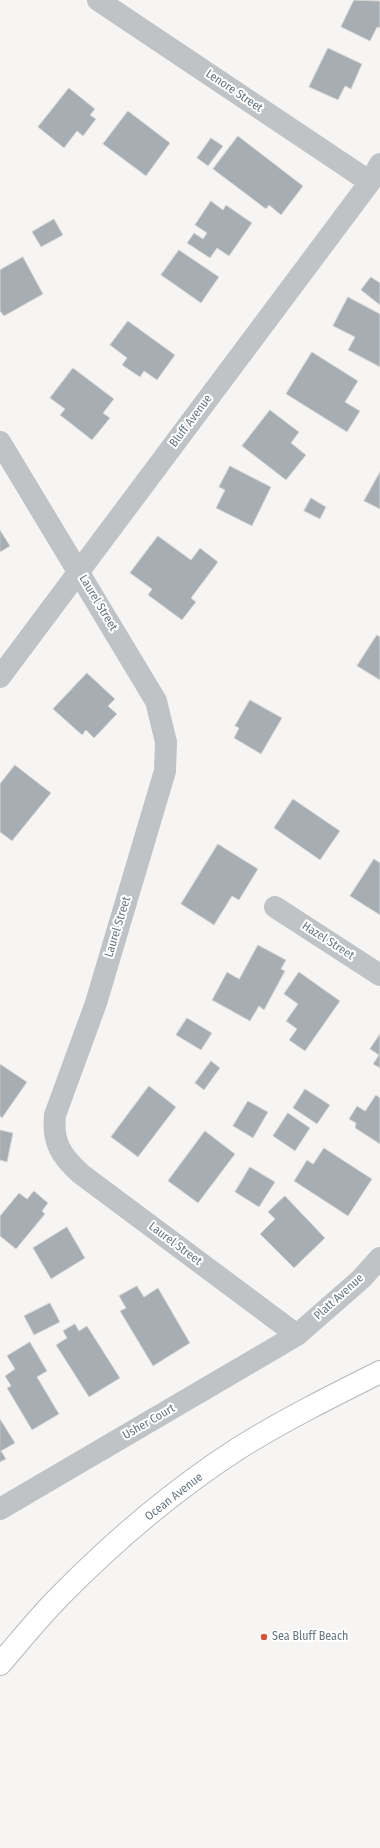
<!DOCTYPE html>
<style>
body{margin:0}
canvas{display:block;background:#f6f5f3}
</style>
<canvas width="380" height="1848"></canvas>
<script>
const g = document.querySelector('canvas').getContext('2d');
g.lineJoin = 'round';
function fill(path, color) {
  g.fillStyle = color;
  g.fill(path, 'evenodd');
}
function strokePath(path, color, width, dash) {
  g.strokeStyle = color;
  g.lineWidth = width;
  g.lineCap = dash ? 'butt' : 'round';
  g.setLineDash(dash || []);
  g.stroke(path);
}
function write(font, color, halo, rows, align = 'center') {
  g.font = font + ' "Fira Sans Condensed",sans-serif';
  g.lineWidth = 4;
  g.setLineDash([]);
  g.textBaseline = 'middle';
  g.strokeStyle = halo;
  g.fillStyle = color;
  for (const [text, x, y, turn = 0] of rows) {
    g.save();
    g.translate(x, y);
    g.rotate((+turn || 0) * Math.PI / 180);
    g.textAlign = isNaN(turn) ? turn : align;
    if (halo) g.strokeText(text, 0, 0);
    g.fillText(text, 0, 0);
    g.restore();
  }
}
const building = new Path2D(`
 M 354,0 L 380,1 L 380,28 L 377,27 L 370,41 L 341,27 Z
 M 328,48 L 362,64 L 351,89 L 345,86 L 338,100 L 309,87 Z
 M 69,88 L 95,109 L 90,115 L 96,119 L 83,136 L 77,131 L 64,148 L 38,127 Z
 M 128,111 L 170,143 L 146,176 L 103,144 Z
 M 238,136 L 303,186 L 281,215 L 269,205 L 266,209 L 213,169 Z
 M 211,138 L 223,146 L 208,166 L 197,158 Z
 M 211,201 L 223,210 L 226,205 L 252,223 L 229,256 L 217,248 L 210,258 L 187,243 L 194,233 L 203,239 L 207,233 L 195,225 Z
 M 54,219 L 63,235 L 41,247 L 32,232 Z
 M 179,250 L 219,277 L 201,303 L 161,275 Z
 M 23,257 L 43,294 L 4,316 L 0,311 L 0,270 Z
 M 371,277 L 380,283 L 380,305 L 361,290 Z
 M 348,297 L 380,314 L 380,367 L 348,350 L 355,337 L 333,326 Z
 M 128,321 L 175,355 L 157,380 L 144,371 L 140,377 L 122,365 L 127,358 L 110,345 Z
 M 312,352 L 358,381 L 345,402 L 360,411 L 347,432 L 286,394 Z
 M 73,368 L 114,399 L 103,413 L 110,418 L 92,440 L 60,415 L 65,409 L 50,398 Z
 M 270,410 L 299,432 L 291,443 L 306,455 L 286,480 L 242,446 Z
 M 230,466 L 271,487 L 252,526 L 216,508 L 225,490 L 219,487 Z
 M 380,472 L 380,509 L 364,501 Z
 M 311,498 L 326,507 L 320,519 L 304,511 Z
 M 0,530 L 10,546 L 0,552 Z
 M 158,536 L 191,560 L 200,548 L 218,562 L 191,598 L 196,602 L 182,620 L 148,595 L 152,589 L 130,573 Z
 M 377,635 L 380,637 L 380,680 L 357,666 Z
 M 87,673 L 115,699 L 108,706 L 117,714 L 94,738 L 86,730 L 82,735 L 53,709 Z
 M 250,700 L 282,718 L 261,754 L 234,738 L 239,728 L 235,726 Z
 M 15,765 L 51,793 L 12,841 L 0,832 L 0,784 Z
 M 293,799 L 340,831 L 320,860 L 274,828 Z
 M 218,844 L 258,869 L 239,900 L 232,896 L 214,925 L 181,904 Z
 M 374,859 L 380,863 L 380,915 L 350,896 Z
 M 258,945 L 286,960 L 281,969 L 285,971 L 264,1010 L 259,1006 L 250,1021 L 212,1000 L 227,972 L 239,979 Z
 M 299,972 L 340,1001 L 305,1051 L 289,1040 L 297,1029 L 286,1021 L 298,1004 L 284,994 Z
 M 187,1018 L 212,1033 L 201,1050 L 176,1035 Z
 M 380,1034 L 380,1068 L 373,1064 L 379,1055 L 370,1049 Z
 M 211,1061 L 220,1068 L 204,1090 L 195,1083 Z
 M 0,1064 L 27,1082 L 2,1118 L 0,1116 Z
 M 149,1086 L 176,1107 L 138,1157 L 111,1137 Z
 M 305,1089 L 330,1105 L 317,1124 L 293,1108 Z
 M 376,1095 L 380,1098 L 380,1144 L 355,1128 L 356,1123 L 349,1119 L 357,1106 L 365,1111 Z
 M 248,1101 L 268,1112 L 253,1138 L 233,1126 Z
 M 288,1113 L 310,1128 L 295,1151 L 273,1136 Z
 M 0,1130 L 13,1133 L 7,1162 L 0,1160 Z
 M 205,1131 L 235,1154 L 198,1203 L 168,1181 Z
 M 324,1148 L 372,1179 L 348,1216 L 294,1181 L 307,1160 L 313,1164 Z
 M 250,1167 L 275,1182 L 259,1207 L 235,1192 Z
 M 34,1191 L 48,1203 L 42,1211 L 45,1214 L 16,1249 L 0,1236 L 0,1216 L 19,1193 L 27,1199 Z
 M 285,1196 L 325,1238 L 294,1268 L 260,1234 L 275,1219 L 268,1212 Z
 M 67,1227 L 85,1258 L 51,1279 L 33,1248 Z
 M 137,1286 L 144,1297 L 158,1288 L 190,1343 L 153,1366 L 120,1311 L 126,1308 L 119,1296 Z
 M 50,1303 L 60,1322 L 34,1335 L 24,1316 Z
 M 75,1324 L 79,1331 L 87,1326 L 120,1378 L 89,1397 L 56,1345 L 67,1338 L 63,1331 Z
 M 30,1342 L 47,1371 L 37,1377 L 59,1414 L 32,1430 L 7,1388 L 11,1386 L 5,1376 L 15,1369 L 7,1356 Z
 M 0,1419 L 15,1443 L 1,1451 L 6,1459 L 0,1462 Z`);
fill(building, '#a7aeb3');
strokePath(building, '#d7d7d5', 1);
const secondary = new Path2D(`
 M 0,1664 C 20,1641 39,1617 60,1596 C 114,1541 174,1490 239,1448 C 284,1420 332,1396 380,1372`);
strokePath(secondary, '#b2b7ba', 24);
strokePath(new Path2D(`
 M 98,0 L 370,182
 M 0,442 L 156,701 L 166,742 L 165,771 L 96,1003 L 55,1115 C 52,1142 61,1156 81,1174 L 297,1335
 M 0,677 L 370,182 L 380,164
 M 275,907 L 380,975
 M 0,1509 L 297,1335 L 361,1279 L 380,1258`), '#bfc3c6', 22);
strokePath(secondary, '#fff', 22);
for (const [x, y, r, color] of [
 [264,1637,4,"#d25436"]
]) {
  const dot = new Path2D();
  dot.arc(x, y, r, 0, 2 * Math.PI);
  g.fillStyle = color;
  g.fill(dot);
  strokePath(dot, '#fff', 1.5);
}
write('12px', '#677681', '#fff', [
 ["Lenore Street",234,91,34],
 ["Bluff Avenue",191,421,-53],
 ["Laurel Street",98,603,59],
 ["Laurel Street",118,927,-73],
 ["Hazel Street",328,941,33],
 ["Laurel Street",175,1244,37],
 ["Platt Avenue",339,1297,-42],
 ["Usher Court",149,1422,-30],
 ["Ocean Avenue",174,1497,-38]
]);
write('12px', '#677681', '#fff', [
 ["Sea Bluff Beach",272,1637]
], 'left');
</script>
